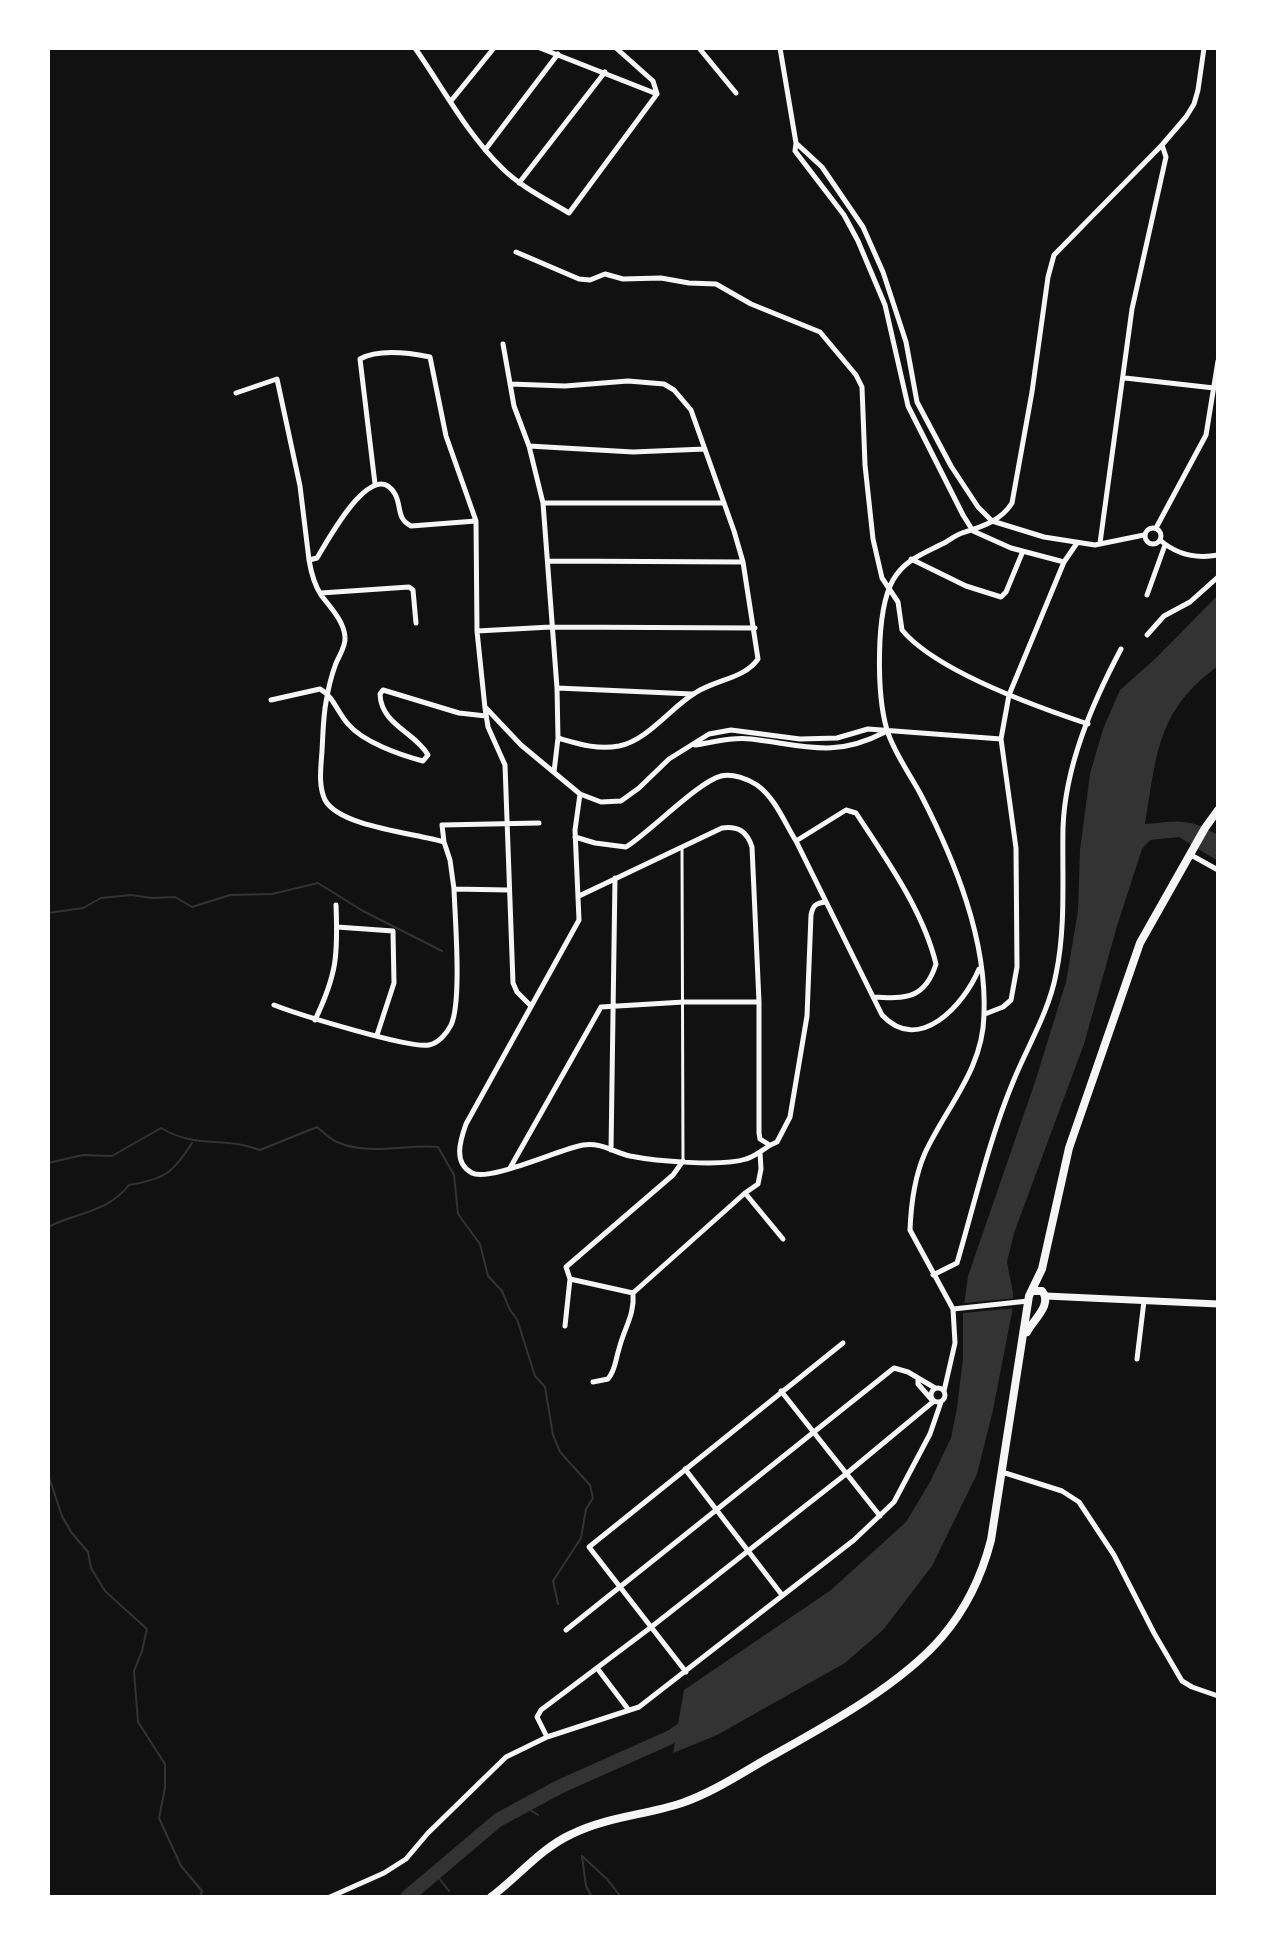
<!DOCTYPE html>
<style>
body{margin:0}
#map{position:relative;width:1266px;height:1945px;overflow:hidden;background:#111;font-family:Rubik,sans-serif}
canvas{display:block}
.frame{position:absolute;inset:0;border:50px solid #fff;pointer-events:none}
</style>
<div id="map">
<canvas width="1266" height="1945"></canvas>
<div class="frame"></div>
</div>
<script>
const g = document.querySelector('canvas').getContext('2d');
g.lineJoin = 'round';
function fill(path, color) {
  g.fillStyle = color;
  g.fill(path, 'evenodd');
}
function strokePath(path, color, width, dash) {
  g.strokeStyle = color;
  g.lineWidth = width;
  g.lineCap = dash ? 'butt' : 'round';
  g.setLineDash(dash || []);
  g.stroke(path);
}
fill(new Path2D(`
 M 1218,595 L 1218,666 C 1156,711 1157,755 1145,824 C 1179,821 1187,817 1218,835 L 1218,861 L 1179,837 L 1150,840 L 1142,849 L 1117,926 L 1084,1044 L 1014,1233 L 1007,1262 L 1013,1293 L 1012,1312 L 993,1410 L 977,1474 L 932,1566 L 883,1630 L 845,1663 L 717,1735 L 673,1753 L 684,1690 L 831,1590 L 906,1522 L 930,1482 L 951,1438 L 957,1408 L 963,1358 L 963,1313 L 968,1276 L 1035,1082 L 1066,982 L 1078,911 L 1080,850 L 1090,774 L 1103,729 L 1120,690 L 1156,658 Z`), '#333');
fill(new Path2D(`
 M 1017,1298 L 1016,1308 L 963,1313 L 964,1303 Z`), '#111');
strokePath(new Path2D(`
 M 48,913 L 83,908 L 101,898 L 131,895 L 152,898 L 175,897 L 192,907 L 230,895 L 272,894 L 318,883 L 363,911 L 442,951
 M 48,1163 L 83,1155 L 112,1156 L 161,1128 C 195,1149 224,1136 260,1150 L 317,1127 C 323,1132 330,1139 337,1142 C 368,1156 406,1144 438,1147 L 454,1175 L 458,1214 L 480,1244 L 488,1276 L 502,1291 L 510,1310 L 517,1319 L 535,1376 L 545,1387 L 553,1435 L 560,1452 L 590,1485 L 593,1498 L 586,1509 L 581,1538 L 553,1581 L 558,1604
 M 48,1227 C 77,1212 107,1213 129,1185 C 165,1179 173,1173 192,1143
 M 48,1474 L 62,1516 L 71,1532 L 88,1552 L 91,1568 L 105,1591 L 147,1629 L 142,1651 L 134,1671 L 138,1722 L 165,1764 L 165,1788 L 159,1818 L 181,1866 L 202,1891 L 200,1897
 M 524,1806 L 538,1815
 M 582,1856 L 607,1879 L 621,1897
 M 582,1856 L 586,1886 L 592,1897
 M 435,1873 L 449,1891`), '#333', 2);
strokePath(new Path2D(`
 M 407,1897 L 498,1820 L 559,1787 L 671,1737 L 691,1723`), '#333', 14);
strokePath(new Path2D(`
 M 682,849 L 683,1161`), '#f5f5f5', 3);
strokePath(new Path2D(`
 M 415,48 C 443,88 467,134 502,168 C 521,187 546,199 569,213 L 657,94
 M 540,48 L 657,94
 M 616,48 L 653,81 L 657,94
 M 699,48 L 736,93
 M 780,48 L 796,143 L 795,151 L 844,215 L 858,241 L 885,305 L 908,406 L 963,515 L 973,531 L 1011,548 L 1064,562
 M 451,101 L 494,48
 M 796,143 L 822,167 L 863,227 L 883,272 L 906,342 L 917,402 L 951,466 L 978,507 L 992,521 L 1044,537 L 1095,545 L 1144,535
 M 485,150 L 558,54
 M 519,183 L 605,72
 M 516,252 L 579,279 L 590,280 L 605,274 L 623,279 L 661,278 L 689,283 L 716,284 L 751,304 L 820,332 L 856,375 L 862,387 L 865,465 L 873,539 L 882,578 L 898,602 L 902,630 C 936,671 1037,707 1088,724
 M 503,344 L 514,406 L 529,446 L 543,503 L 557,688 L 558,738 L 554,772
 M 1125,378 L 1214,388
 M 510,384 L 565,386 L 628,381 L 664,384 L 674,390 L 691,410 L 734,531 L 743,562 L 758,659 C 744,679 717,679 695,693 C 670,708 648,740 619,746 C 597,750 579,744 558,738
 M 236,393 L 277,379 L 300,486 L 309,560 L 317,558 C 327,542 373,455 395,494 C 402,507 396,518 411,526 L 476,521
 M 529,446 L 633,452 L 705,449
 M 375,484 L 360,359 C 378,349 410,353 430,357 L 446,436 L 476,521 L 477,631 L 485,708 L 488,727 L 505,765 L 513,983 L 517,992 L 530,1005
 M 543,503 L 722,503
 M1145 536a8 8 0 1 1 16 0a8 8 0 1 1-16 0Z
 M 1156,528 L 1206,435 L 1218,361
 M 1160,540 C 1177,555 1196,559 1218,555
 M 1100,543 L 1132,309 L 1166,157 L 1162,145
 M 911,559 L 966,586 L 1001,597 L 1006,592 L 1023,551
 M 309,560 C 311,572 314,584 321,595 C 330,607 344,621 345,637 C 346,647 338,657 335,666 C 331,677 328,690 326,702 C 323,718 323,735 322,751 C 321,767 318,785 325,800 C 340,827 414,833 444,842 L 450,860 L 454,889
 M 548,561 L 743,562
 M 321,593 L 409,587 L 413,590 L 416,623
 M 1147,595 L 1165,545
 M 477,631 L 551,627 L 755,628
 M 1147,635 L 1164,616 L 1190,602 L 1218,577
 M 557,688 L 692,694
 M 271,700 L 320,689 C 333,696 338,713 348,724 C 363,742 400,755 423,761 L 428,755 C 415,732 381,725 380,694 L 383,690 L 459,713 L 486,716
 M 486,708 L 521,745 L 580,794 L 601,802 L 621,801 L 639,788 L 669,759 L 709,734 L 731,730 L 800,739 L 837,738 L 868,729 L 1001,739
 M 695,745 C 714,742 732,737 751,739 C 803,745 834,759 885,732
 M 580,794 L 575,830 L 579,920 L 466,1124 C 460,1141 453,1163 472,1173 C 489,1182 560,1149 583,1145 C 601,1142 613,1152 630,1156 C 655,1161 722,1167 746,1159 C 757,1156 766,1146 777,1142 L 790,1117 L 807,1016 L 811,915 C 813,905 816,903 826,902
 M 575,837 L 595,843 L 626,847 C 651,831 698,782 721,776 C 732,773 748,779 757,785 C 776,799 784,822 796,841
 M 444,842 L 442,825 L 539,823
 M 1191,855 L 1218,870
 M 579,896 L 722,828 C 738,826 747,831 752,847 L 759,1002 L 759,1133 L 760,1139 L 768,1144
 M 337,927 L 393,931 L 394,983 L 377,1035
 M 873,997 C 906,999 925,999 936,964 C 923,910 886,859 856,813 L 846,810 L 796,841 L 882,1015 C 919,1055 964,1005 979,969
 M 274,1005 C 297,1014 410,1049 429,1045 C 439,1043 447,1033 451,1025 C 462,1002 455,918 454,889 L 508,890
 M 985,1014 L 1003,1007 L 1011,1000 L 1017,967 L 1016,848 L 1001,739 L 1009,695 L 1064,562 L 1077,543
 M 315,1020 C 337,974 338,955 336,905
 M 611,1150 L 615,878
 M 510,1168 L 601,1007 L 684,1002 L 759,1002
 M 745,1193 L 783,1239
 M 933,1275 L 957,1263 C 974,1205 990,1137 1013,1082 C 1027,1047 1049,1012 1056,974 C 1066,927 1062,876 1063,828 C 1065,766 1092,704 1121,649
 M 570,1279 L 633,1293
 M 633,1293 L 745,1193 L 758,1184 L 761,1169 L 760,1152
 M 953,1309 L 1028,1301
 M 565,1326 L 570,1279 L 566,1267 L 673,1175 L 683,1161
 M 1137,1359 L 1144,1301
 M 918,1379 L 918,1384 L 932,1400
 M 593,1382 L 608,1379 C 616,1369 615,1361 619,1349 C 624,1328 635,1315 633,1293
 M931 1395a7 7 0 1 1 14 0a7 7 0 1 1-14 0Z
 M 781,1391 L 880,1516
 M 944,1391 L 955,1343 L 953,1309 L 910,1230 C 911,1203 914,1178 925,1153 C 947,1106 983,1069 984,1015 C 987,939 955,861 921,795 C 910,774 894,753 887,730 C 877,696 875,612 893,580 C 905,559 925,553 946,542 C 951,539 956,535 962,533 C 981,527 1001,521 1012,503 L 1032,392 L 1048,277 L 1054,255 L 1162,145 L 1186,117 L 1194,104 L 1198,90 L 1204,48
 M 685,1469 L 782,1595
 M 1002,1472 L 1062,1491 L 1079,1502 L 1114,1555 L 1154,1633 L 1182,1681 L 1192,1687 L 1218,1696
 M 566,1630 L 894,1368 L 908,1372 L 935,1388
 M 597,1668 L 628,1709
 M 686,1672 L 589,1547 L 843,1343
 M 547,1737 L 537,1717 L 541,1710 L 650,1628 L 846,1474 L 934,1401
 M 330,1897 L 384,1873 L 406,1859 L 428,1833 L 506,1757 L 547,1737 L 639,1707 L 854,1540 L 894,1502 L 930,1434 L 941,1402`), '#f5f5f5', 5);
strokePath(new Path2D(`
 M 1046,1296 L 1218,1304`), '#f5f5f5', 7);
strokePath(new Path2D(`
 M 1027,1332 C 1034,1319 1053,1304 1042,1291 L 1033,1291
 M 491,1897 C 518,1877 541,1848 572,1834 C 606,1817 646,1815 682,1803 C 711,1793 737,1776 763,1761 C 820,1729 899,1687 942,1637 C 965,1610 982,1575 991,1540 L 1029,1296 L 1042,1269 L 1069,1148 L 1140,943 L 1205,828 L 1218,810`), '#f5f5f5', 8);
</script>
